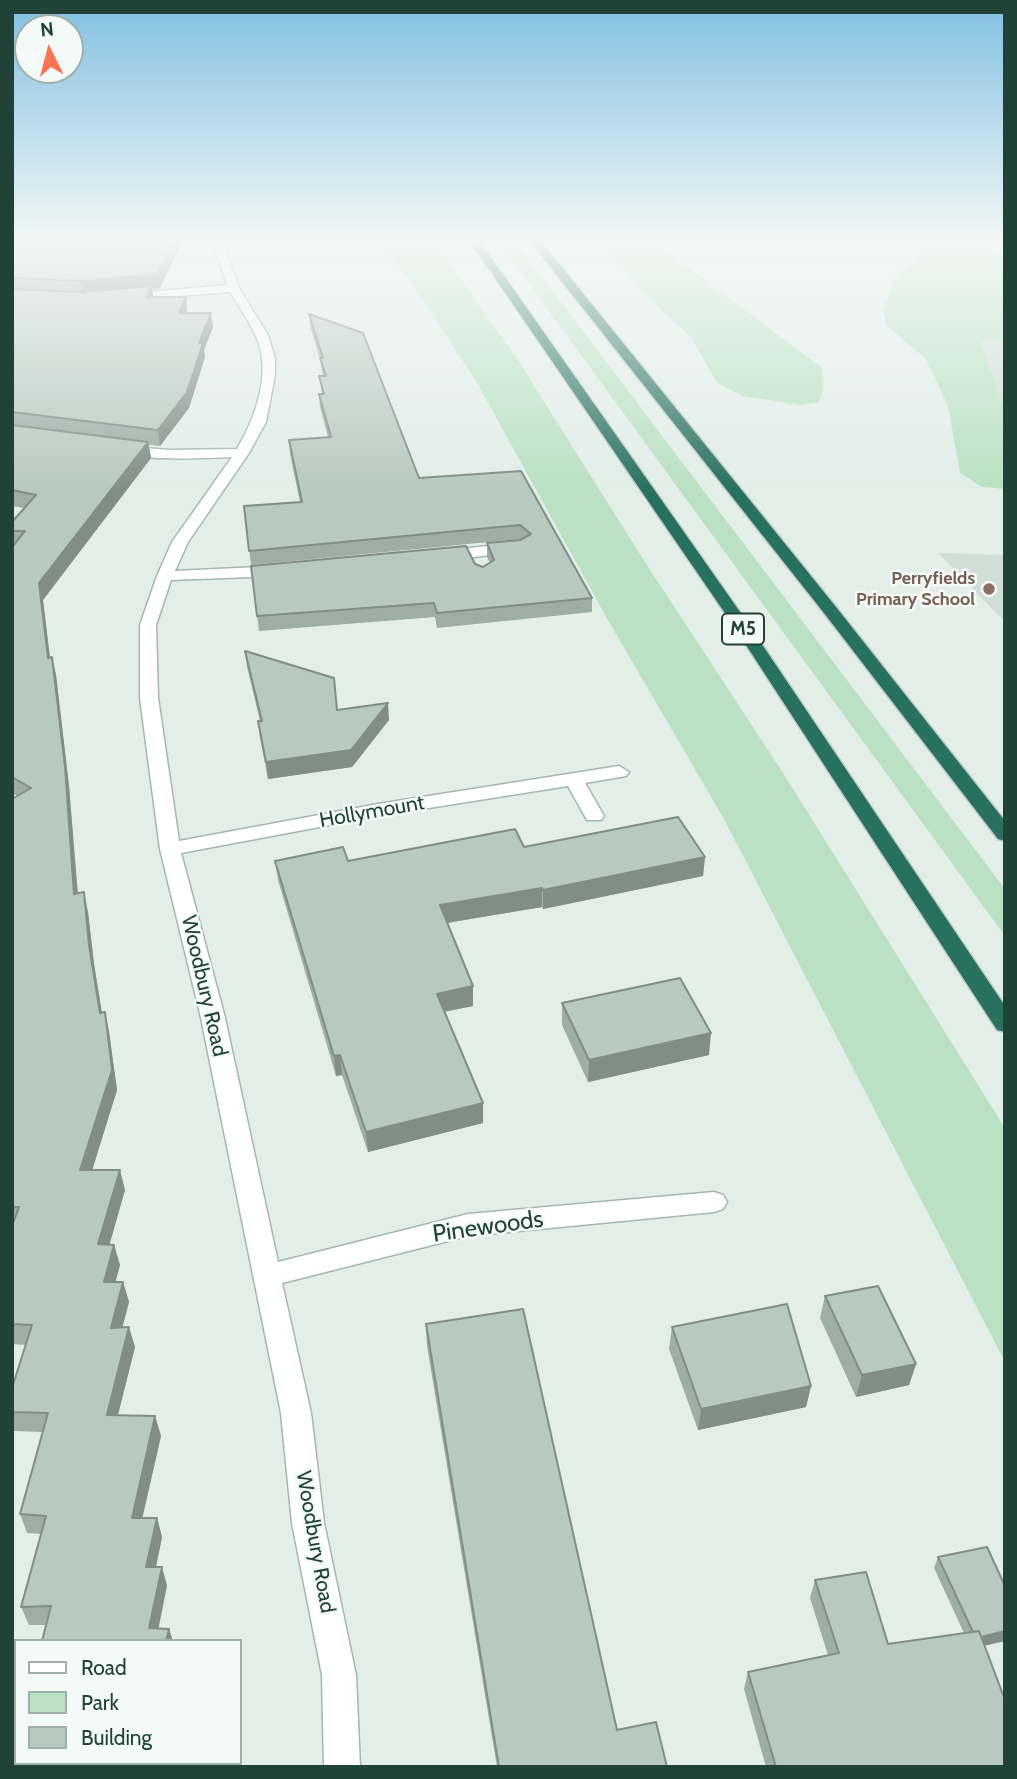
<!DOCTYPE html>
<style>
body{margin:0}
#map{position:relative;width:1017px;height:1779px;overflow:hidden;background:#e3eee9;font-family:Cabin,sans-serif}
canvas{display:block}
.frame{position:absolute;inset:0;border:14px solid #204237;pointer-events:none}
.legend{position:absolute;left:14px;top:1639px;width:228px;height:126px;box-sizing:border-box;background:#f4faf7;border:2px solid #9fb0aa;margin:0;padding:9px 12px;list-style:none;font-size:21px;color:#204237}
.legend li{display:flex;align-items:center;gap:14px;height:35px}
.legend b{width:35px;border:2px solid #9fb0aa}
.north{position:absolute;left:14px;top:14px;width:70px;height:70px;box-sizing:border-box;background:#f4faf7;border:2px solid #9fb0aa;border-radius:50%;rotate:354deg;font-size:19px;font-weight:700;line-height:28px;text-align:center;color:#204237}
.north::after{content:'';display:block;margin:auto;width:24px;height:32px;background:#ff7350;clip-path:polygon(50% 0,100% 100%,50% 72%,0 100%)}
</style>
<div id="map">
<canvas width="1017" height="1779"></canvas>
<div class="frame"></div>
<ul class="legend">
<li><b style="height:9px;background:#fff"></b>Road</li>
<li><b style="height:19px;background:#bae1c3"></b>Park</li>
<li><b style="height:19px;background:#b8c9c1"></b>Building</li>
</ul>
<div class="north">N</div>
</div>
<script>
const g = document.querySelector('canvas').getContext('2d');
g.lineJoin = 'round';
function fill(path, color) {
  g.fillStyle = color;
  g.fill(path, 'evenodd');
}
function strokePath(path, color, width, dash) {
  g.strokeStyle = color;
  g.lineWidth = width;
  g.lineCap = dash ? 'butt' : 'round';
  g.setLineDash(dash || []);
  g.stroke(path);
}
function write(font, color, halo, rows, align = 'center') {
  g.font = font + ' Cabin,sans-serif';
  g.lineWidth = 5;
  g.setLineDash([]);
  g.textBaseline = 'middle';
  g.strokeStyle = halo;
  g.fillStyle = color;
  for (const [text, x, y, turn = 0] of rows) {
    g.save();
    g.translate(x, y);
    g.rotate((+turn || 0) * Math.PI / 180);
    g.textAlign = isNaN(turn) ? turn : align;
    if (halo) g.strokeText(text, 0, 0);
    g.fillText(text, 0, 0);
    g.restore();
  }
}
fill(new Path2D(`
 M 1005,337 L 1005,410 L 980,339 Z
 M 938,553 L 1005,555 L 1005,622 Z`), '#d1ded7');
fill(new Path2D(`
 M 378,240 L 433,240 L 516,357 L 643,559 L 785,776 L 1005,1128 L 1005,1362 L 724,819 L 609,622 L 476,381 L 407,276 Z
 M 497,240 L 514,240 L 1005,889 L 1005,936 Z
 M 602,240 L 651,240 L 822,368 L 823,389 L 819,402 L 799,405 L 743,396 L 717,383 L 691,337 L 641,292 Z
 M 911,240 L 1005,240 L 1005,245 L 987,247 L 1005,259 L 1005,337 L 980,340 L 1005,410 L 1005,489 L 982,487 L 960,473 L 948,406 L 926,359 L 887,326 L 883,311 L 893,281 L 920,256 L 922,249 Z`), '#bae1c3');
const minor = new Path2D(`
 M 212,240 L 222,240 L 239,288 L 268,335 L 275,359 L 275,375 L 266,422 L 249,453 L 188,542 L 175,571 L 278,566 L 286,571 L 278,576 L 171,580 L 156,625 L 158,698 L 179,841 L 378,804 L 619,766 L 629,772 L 626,776 L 585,783 L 604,816 L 601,820 L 587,820 L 568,786 L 378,816 L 181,853 L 225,1018 L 278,1262 L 468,1214 L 714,1192 L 723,1195 L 727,1202 L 723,1209 L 714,1212 L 468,1236 L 282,1283 L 311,1413 L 324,1523 L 356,1675 L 360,1767 L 324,1767 L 322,1675 L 292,1523 L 281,1413 L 201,1018 L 160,849 L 140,698 L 140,625 L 157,576 L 172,542 L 232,457 C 210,458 129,462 115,450 L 122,446 L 169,450 L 237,449 C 256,416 273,371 255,334 C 248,319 238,305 230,292 L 127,300 L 121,297 L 127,294 L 227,285 Z
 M 515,543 L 523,548 L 520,551 L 443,561 L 435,556 L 443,551 Z`);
const highway = new Path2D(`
 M 469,240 L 479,240 L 745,619 L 1005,1006 L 1005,1032 L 997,1030 L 729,619 Z
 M 529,240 L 540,240 L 836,607 L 1005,821 L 1005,841 L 998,839 L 824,613 Z`);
strokePath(minor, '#a5b7b0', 3);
strokePath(highway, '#c1cac7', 3);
fill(minor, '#fff');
fill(highway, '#29715f');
fill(new Path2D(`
 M 12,240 L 183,240 L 160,288 L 152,289 L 153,297 L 186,297 L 187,311 L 187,313 L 213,327 L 204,350 L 205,357 L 189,408 L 160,446 L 149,445 L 151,458 L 43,600 L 50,657 L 52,657 L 56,675 L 69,786 L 78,893 L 88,912 L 94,964 L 102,1013 L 105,1012 L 109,1032 L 117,1090 L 92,1170 L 125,1190 L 109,1245 L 114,1245 L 120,1265 L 115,1282 L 123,1282 L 129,1302 L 122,1327 L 135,1347 L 118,1415 L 155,1416 L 161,1436 L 142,1518 L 157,1518 L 162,1537 L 156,1567 L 162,1567 L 167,1586 L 47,1625 L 29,1625 L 21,1607 L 41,1534 L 27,1533 L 20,1514 L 43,1432 L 13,1431 L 12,1430 L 12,1388 L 26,1345 L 12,1344 L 12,799 L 17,796 L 12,793 L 12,522 L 24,508 L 12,506 Z
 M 309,314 L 419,478 L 521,471 L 592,598 L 592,612 L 437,628 L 435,617 L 259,631 L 251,566 L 475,564 L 483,567 L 490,563 L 487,557 L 487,543 L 521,540 L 520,539 L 251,565 L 244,506 L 300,502 L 290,454 L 289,440 L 328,437 L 320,407 L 319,394 L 322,394 L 319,376 L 323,376 L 320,359 L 310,326 Z
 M 245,651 L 337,710 L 389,720 L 352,767 L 268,779 L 260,738 L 258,721 L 260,721 L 247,667 Z
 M 524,847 L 705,857 L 703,876 L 543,909 L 542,907 L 447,923 L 473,1006 L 444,1012 L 483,1103 L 483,1123 L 368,1152 L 342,1075 L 336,1076 L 278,880 L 275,861 L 348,861 Z
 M 562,1003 L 709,1055 L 588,1082 L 562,1025 Z
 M 825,1296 L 916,1364 L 909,1385 L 856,1397 L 820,1318 Z
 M 426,1324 L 617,1730 L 667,1767 L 497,1767 L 427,1346 Z
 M 672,1327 L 811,1386 L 806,1407 L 698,1430 L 669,1349 Z
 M 938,1557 L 984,1646 L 1005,1767 L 766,1767 L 744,1689 L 748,1672 L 828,1655 L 810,1598 L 815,1580 L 888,1644 L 964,1633 L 934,1568 Z`), '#9eada6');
fill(new Path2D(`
 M 175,240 L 183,240 L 160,288 L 152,289 L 154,300 L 83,294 L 81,281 Z
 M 186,297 L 187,311 L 181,327 L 179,313 Z
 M 211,313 L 213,327 L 204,350 L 205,357 L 189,408 L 160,446 L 158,430 L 199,343 Z
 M 148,442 L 151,458 L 43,600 L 52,676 L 48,658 L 39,583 Z
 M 52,657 L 56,675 L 69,786 L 79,914 L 74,894 Z
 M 388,703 L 389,720 L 352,767 L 268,779 L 266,762 Z
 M 705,857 L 703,876 L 543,909 L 543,890 Z
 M 542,888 L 542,907 L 440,924 L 440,905 Z
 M 84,892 L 88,912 L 94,964 L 105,1033 L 100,1013 L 89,945 Z
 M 473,986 L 473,1006 L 437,1013 L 437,994 Z
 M 105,1012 L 109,1032 L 117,1090 L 86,1190 L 80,1170 Z
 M 711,1033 L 709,1055 L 588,1082 L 589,1060 Z
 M 340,1055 L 342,1075 L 336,1076 L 334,1056 Z
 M 483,1103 L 483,1123 L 368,1152 L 366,1132 Z
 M 120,1170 L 125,1190 L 104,1264 L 98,1244 Z
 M 114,1245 L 120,1265 L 110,1302 L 104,1282 Z
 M 123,1282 L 129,1302 L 117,1348 L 111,1328 Z
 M 129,1327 L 135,1347 L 113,1434 L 107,1415 Z
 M 916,1364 L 909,1385 L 856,1397 L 862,1375 Z
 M 811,1386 L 806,1407 L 698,1430 L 701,1409 Z
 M 155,1416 L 161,1436 L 138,1537 L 132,1518 Z
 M 157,1518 L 162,1537 L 152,1586 L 146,1567 Z
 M 162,1567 L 167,1586 L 156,1641 L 149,1628 Z
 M 169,1629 L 173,1641 L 166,1641 Z
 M 1005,1631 L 1005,1641 L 971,1649 L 976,1638 Z
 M 171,1763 L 179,1763 L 179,1767 L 170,1767 Z`), '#818d87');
const building = new Path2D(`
 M 12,240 L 175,240 L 158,274 L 81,281 L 12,278 Z
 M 152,286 L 146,297 L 186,297 L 179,313 L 211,313 L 199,343 L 203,343 L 187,392 L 158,430 L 12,412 L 12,289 L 81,292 Z
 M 309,314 L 363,333 L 419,478 L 521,471 L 592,598 L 437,613 L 434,603 L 257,616 L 251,566 L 466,546 L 475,564 L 483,567 L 494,560 L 487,543 L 520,540 L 531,534 L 520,525 L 249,551 L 244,506 L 302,502 L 289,440 L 331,437 L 319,394 L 324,394 L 319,376 L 326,376 L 320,358 L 323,358 Z
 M 12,425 L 148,442 L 39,583 L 48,658 L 52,657 L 65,767 L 74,894 L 84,892 L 89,945 L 100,1013 L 105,1012 L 112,1070 L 80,1170 L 120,1170 L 98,1244 L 114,1245 L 104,1282 L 123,1282 L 111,1328 L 129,1327 L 107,1415 L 155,1416 L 132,1518 L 157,1518 L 146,1567 L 162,1567 L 149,1628 L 169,1629 L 166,1641 L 42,1641 L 51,1606 L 21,1607 L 46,1516 L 20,1514 L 48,1413 L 12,1412 L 12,1388 L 32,1325 L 12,1324 L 12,1284 L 13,1280 L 12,1280 L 12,1226 L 19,1207 L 12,1207 L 12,799 L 31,788 L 12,777 L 12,547 L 25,531 L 12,531 L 12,522 L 36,495 L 12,490 Z
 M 245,651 L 334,678 L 337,710 L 388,703 L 351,750 L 266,762 L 258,721 L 262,721 Z
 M 678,817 L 705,857 L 543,890 L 542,888 L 440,905 L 473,986 L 437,994 L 483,1103 L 366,1132 L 340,1055 L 334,1056 L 275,861 L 343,847 L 348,861 L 515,829 L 524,847 Z
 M 680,978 L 711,1033 L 589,1060 L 562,1003 Z
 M 878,1286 L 916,1364 L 862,1375 L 825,1296 Z
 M 787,1304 L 811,1386 L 701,1409 L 672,1327 Z
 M 523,1309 L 617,1730 L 656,1722 L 667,1767 L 499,1767 L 426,1324 Z
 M 987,1547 L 1005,1586 L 1005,1631 L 981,1637 L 979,1631 L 973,1632 L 938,1557 Z
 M 866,1572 L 888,1644 L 979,1631 L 1005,1700 L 1005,1767 L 776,1767 L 748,1672 L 839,1653 L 815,1580 Z
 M 24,1763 L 171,1763 L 170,1767 L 23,1767 Z`);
fill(building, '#b8c9c1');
strokePath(building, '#818d87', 2);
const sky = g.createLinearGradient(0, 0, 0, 489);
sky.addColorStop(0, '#81bfe2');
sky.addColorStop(0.49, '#f2f7f5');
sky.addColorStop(1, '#f2f7f500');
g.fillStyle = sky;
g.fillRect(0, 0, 1017, 489);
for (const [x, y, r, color] of [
 [989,589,7,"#8d6e63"]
]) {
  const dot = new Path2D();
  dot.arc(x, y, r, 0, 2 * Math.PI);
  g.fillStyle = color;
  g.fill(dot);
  strokePath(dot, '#f4faf7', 2.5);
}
write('bold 18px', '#785e54', '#f4faf7', [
 ["Perryfields",975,579],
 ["Primary School",975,600]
], 'right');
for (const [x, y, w] of [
 [743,629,42]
]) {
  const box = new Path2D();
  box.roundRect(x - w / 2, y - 15.5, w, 31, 5);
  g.fillStyle = '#f4faf7';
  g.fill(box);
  strokePath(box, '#204237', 2);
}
write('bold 19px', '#204237', null, [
 ["M5",743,629]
]);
write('21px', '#204237', '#f4faf7', [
 ["Hollymount",372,812,-10],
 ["Woodbury Road",204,986,77],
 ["Woodbury Road",315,1542,80]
]);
write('24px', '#204237', '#f4faf7', [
 ["Pinewoods",488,1227,-8]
]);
</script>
